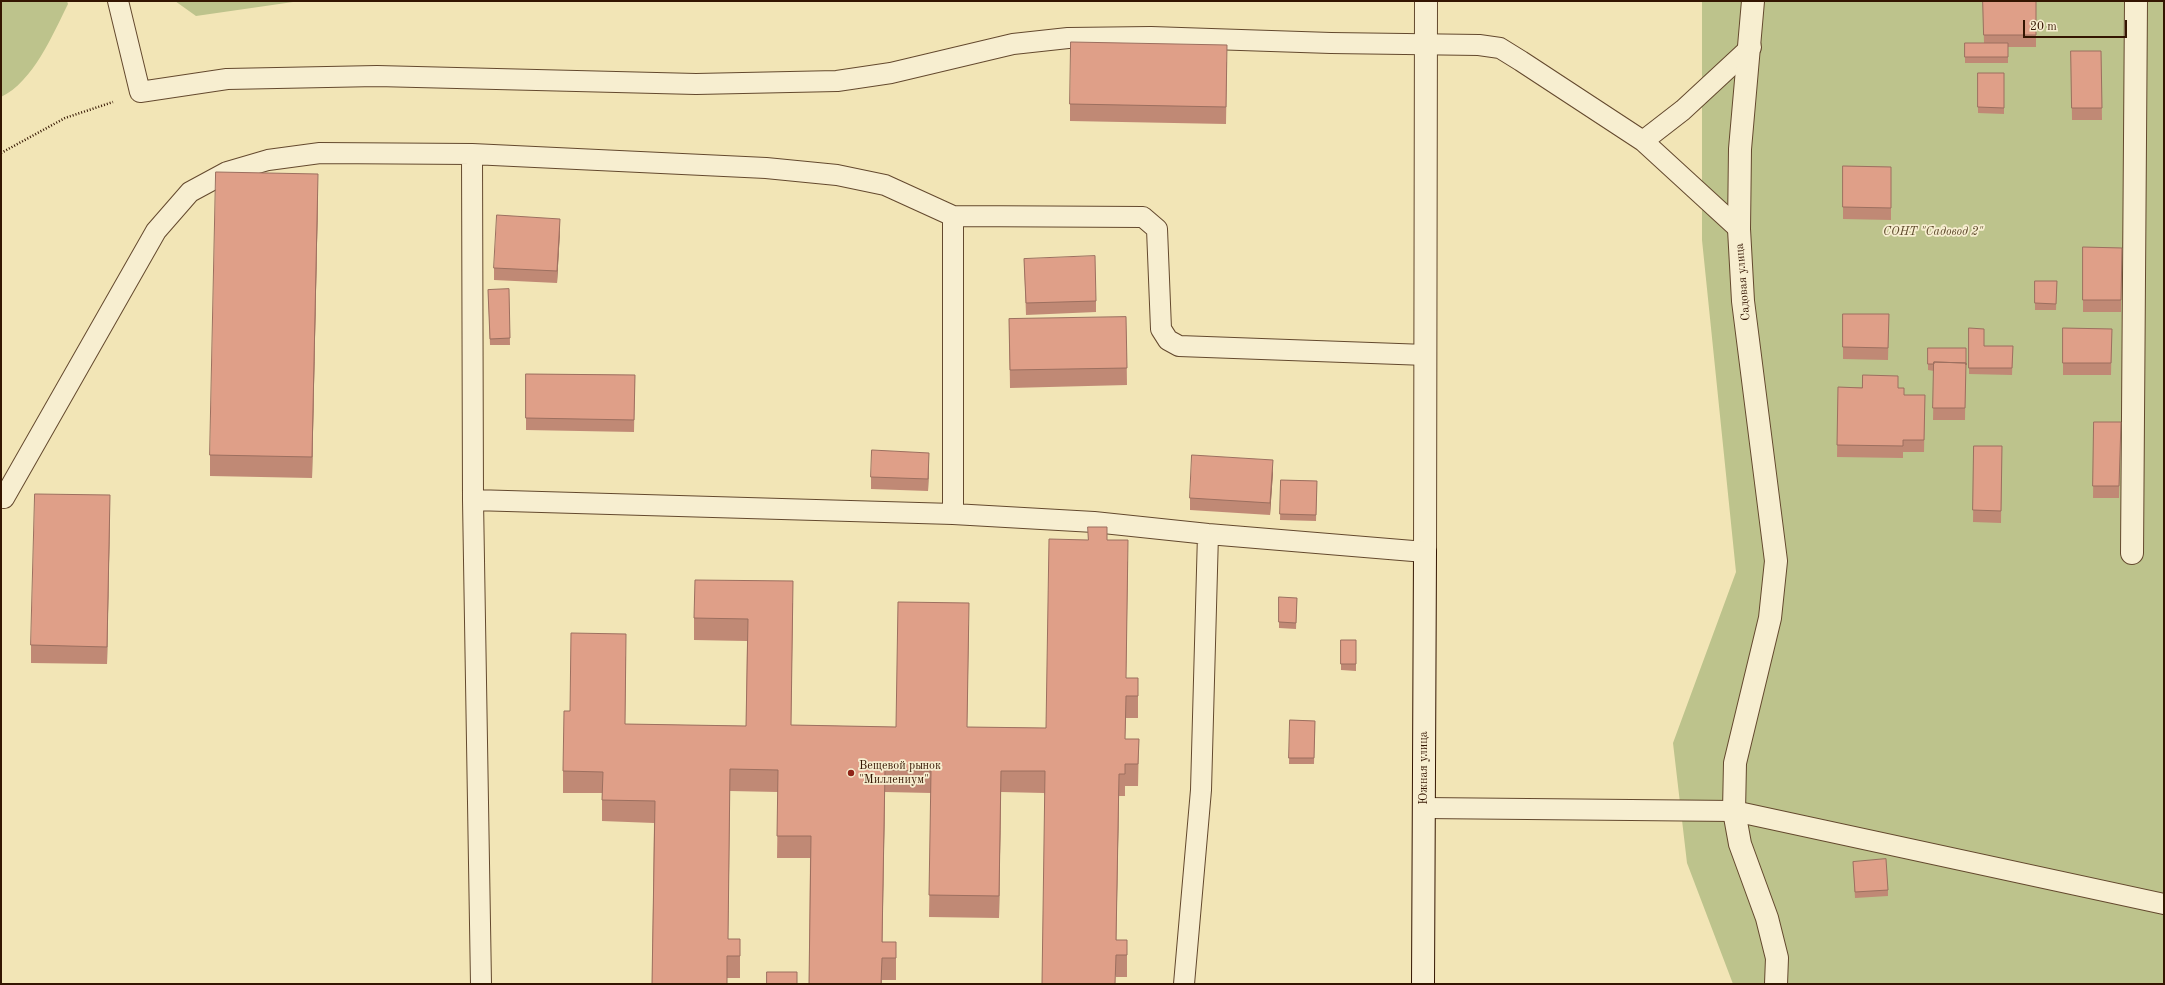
<!DOCTYPE html>
<meta charset="utf-8">
<style>
body{margin:0}
#map{position:relative;width:2165px;height:985px;overflow:hidden;background:#f2e5b6;font-family:"Old Standard TT",serif}
canvas{display:block}
.frame{position:absolute;inset:0;border:2px solid #341501;pointer-events:none}
.scale{position:absolute;left:2023px;top:20px;width:104px;height:18px;box-sizing:border-box;border:2px solid #341501;border-top:0;padding-left:5px;font-size:12px;line-height:14px;white-space:nowrap;color:#341501;-webkit-text-stroke:3px #f7eed0;paint-order:stroke}
</style>
<div id="map">
<canvas width="2165" height="985"></canvas>
<div class="frame"></div>
<div class="scale">20 m</div>
</div>
<script>
const g = document.querySelector('canvas').getContext('2d');
g.lineJoin = 'round';
function fill(path, color) {
  g.fillStyle = color;
  g.fill(path, 'evenodd');
}
function strokePath(path, color, width, dash) {
  g.strokeStyle = color;
  g.lineWidth = width;
  g.lineCap = dash ? 'butt' : 'round';
  g.setLineDash(dash || []);
  g.stroke(path);
}
function write(font, color, halo, rows, align = 'center') {
  g.font = font + ' "Old Standard TT",serif';
  g.lineWidth = 3.5;
  g.setLineDash([]);
  g.textBaseline = 'middle';
  g.strokeStyle = halo;
  g.fillStyle = color;
  for (const [text, x, y, turn = 0] of rows) {
    g.save();
    g.translate(x, y);
    g.rotate((+turn || 0) * Math.PI / 180);
    g.textAlign = isNaN(turn) ? turn : align;
    if (halo) g.strokeText(text, 0, 0);
    g.fillText(text, 0, 0);
    g.restore();
  }
}
fill(new Path2D(`
 M 1,1 L 67,1 L 68,4 C 53,34 33,82 1,97 Z
 M 175,1 L 300,1 L 196,16 Z
 M 1702,1 L 2164,1 L 2164,984 L 1733,984 L 1687,863 L 1673,743 L 1736,572 L 1702,240 Z`), '#bdc38c');
const lane = new Path2D(`
 M 118,1 L 140,92 L 227,79 L 377,76 L 696,84 L 837,81 L 891,73 L 1013,44 L 1068,38 L 1151,37 L 1331,43 L 1479,45 L 1500,48 L 1521,61 L 1643,141 L 1739,229
 M 1643,141 L 1683,110 L 1751,47
 M 472,154 L 473,500 L 953,514 L 1094,522 L 1208,534 L 1425,552
 M 4,498 L 156,231 L 190,192 L 227,172 L 268,160 L 320,153 L 472,154 L 766,168 L 837,175 L 885,185 L 953,216 L 1143,217 L 1157,229 L 1161,329 L 1168,340 L 1179,346 L 1426,355
 M 473,500 L 481,984
 M 953,514 L 953,216
 M 1424,808 L 1734,811 L 2164,904
 M 1184,984 L 1201,790 L 1208,534`);
const street = new Path2D(`
 M 1753,1 L 1740,149 L 1739,229 L 1743,301 L 1776,561 L 1770,618 L 1735,763 L 1734,811 L 1740,844 L 1767,918 L 1777,958 L 1776,984
 M 1425,552 L 1426,1
 M 2132,553 L 2136,1`);
const secondary = new Path2D(`
 M 1423,984 L 1425,552`);
strokePath(lane, '#64492e', 22);
strokePath(street, '#64492e', 24);
strokePath(secondary, '#341501', 24);
strokePath(new Path2D(`
 M 1,153 L 65,118 L 113,102`), '#341501', 2.5, [1, 2]);
strokePath(lane, '#f7eed0', 20);
strokePath(street, '#f7eed0', 22);
strokePath(secondary, '#f7eed0', 22);
fill(new Path2D(`
 M 1983,1 L 2036,1 L 2036,47 L 2008,47 L 2008,63 L 1965,63 L 1965,43 L 1984,43 Z
 M 2071,51 L 2101,51 L 2102,120 L 2072,120 Z
 M 1227,62 L 1226,124 L 1070,121 L 1070,104 Z
 M 1978,73 L 2004,73 L 2004,114 L 1978,113 Z
 M 1843,166 L 1891,167 L 1891,220 L 1843,219 Z
 M 318,196 L 312,478 L 210,476 L 210,455 Z
 M 560,231 L 557,283 L 494,280 L 494,268 Z
 M 2083,247 L 2122,248 L 2121,312 L 2083,312 Z
 M 1024,259 L 1096,301 L 1096,312 L 1026,315 Z
 M 2035,281 L 2057,281 L 2056,310 L 2035,310 Z
 M 509,289 L 510,345 L 490,345 L 488,290 Z
 M 1843,314 L 1889,314 L 1888,360 L 1843,359 Z
 M 1126,317 L 1127,385 L 1010,388 L 1009,319 Z
 M 1969,328 L 1984,346 L 2013,346 L 2012,375 L 1969,374 Z
 M 2063,328 L 2112,329 L 2111,375 L 2063,375 Z
 M 1928,348 L 1966,348 L 1965,420 L 1933,420 L 1934,371 L 1928,370 Z
 M 526,374 L 635,375 L 634,432 L 526,430 Z
 M 1838,387 L 1898,388 L 1904,395 L 1925,395 L 1924,452 L 1903,452 L 1903,458 L 1837,457 Z
 M 2094,422 L 2121,422 L 2119,498 L 2093,498 Z
 M 1974,446 L 2002,446 L 2001,523 L 1973,522 Z
 M 929,465 L 928,491 L 871,489 L 871,477 Z
 M 1273,472 L 1270,515 L 1190,510 L 1190,498 Z
 M 1281,480 L 1317,481 L 1316,521 L 1280,520 Z
 M 110,513 L 107,664 L 31,663 L 31,645 Z
 M 1107,540 L 1128,562 L 1126,678 L 1138,678 L 1138,718 L 1126,718 L 1125,739 L 1139,739 L 1138,786 L 1125,786 L 1125,796 L 1119,796 L 1116,940 L 1127,940 L 1127,977 L 1116,977 L 1044,793 L 1001,792 L 999,918 L 929,917 L 931,793 L 885,792 L 882,942 L 896,942 L 896,980 L 882,980 L 882,984 L 809,984 L 810,858 L 777,858 L 778,792 L 730,791 L 728,939 L 740,939 L 740,978 L 727,978 L 727,984 L 652,984 L 654,823 L 602,821 L 602,793 L 563,793 L 563,771 L 570,711 L 626,656 L 625,724 L 746,726 L 747,641 L 694,640 L 694,618 L 793,603 L 791,725 L 896,727 L 969,625 L 967,727 L 1046,728 Z
 M 1297,598 L 1296,629 L 1279,628 L 1279,622 Z
 M 1341,640 L 1356,640 L 1356,671 L 1341,670 Z
 M 1290,720 L 1315,721 L 1314,764 L 1289,764 Z
 M 1853,862 L 1888,890 L 1888,896 L 1855,898 Z`), '#c08975');
fill(new Path2D(`
 M 318,174 L 318,196 L 312,478 L 312,457 Z
 M 560,219 L 560,231 L 557,283 L 557,271 Z
 M 929,453 L 929,465 L 928,491 L 928,479 Z
 M 1273,460 L 1273,472 L 1270,515 L 1270,503 Z
 M 110,495 L 110,513 L 107,664 L 107,647 Z
 M 730,769 L 730,791 L 728,960 Z
 M 885,770 L 885,792 L 882,964 L 882,942 Z
 M 1001,771 L 1001,792 L 999,918 L 999,896 Z
 M 1119,774 L 1119,796 L 1116,955 L 1116,940 Z`), '#9c6f5f');
const building = new Path2D(`
 M 1983,1 L 2036,1 L 2036,35 L 1984,35 Z
 M 1071,42 L 1227,45 L 1226,107 L 1070,104 Z
 M 1965,43 L 2008,43 L 2008,57 L 1965,57 Z
 M 2071,51 L 2101,51 L 2102,108 L 2072,108 Z
 M 1978,73 L 2004,73 L 2004,108 L 1978,107 Z
 M 1843,166 L 1891,167 L 1891,208 L 1843,207 Z
 M 216,172 L 318,174 L 312,457 L 210,455 Z
 M 497,215 L 560,219 L 557,271 L 494,268 Z
 M 2083,247 L 2122,248 L 2121,300 L 2083,300 Z
 M 1095,256 L 1096,301 L 1026,303 L 1024,259 Z
 M 2035,281 L 2057,281 L 2056,304 L 2035,303 Z
 M 509,289 L 510,338 L 490,339 L 488,290 Z
 M 1843,314 L 1889,314 L 1888,348 L 1843,347 Z
 M 1126,317 L 1127,368 L 1010,370 L 1009,319 Z
 M 1969,328 L 1984,329 L 1984,346 L 2013,346 L 2012,368 L 1969,368 Z
 M 2063,328 L 2112,329 L 2111,363 L 2063,363 Z
 M 1928,348 L 1966,348 L 1966,365 L 1966,363 L 1934,362 L 1934,364 L 1928,364 Z
 M 1934,362 L 1966,363 L 1965,408 L 1933,408 Z
 M 526,374 L 635,375 L 634,420 L 526,418 Z
 M 1863,375 L 1898,376 L 1898,388 L 1904,388 L 1904,395 L 1925,395 L 1924,440 L 1903,440 L 1903,446 L 1837,445 L 1838,387 L 1862,388 Z
 M 2094,422 L 2121,422 L 2119,486 L 2093,486 Z
 M 1974,446 L 2002,446 L 2001,511 L 1973,510 Z
 M 872,450 L 929,453 L 928,479 L 871,477 Z
 M 1192,455 L 1273,460 L 1270,503 L 1190,498 Z
 M 1281,480 L 1317,481 L 1316,515 L 1280,514 Z
 M 35,494 L 110,495 L 107,647 L 31,645 Z
 M 1088,527 L 1107,527 L 1107,540 L 1128,540 L 1126,678 L 1138,678 L 1138,696 L 1126,696 L 1125,739 L 1139,739 L 1138,764 L 1125,764 L 1125,774 L 1119,774 L 1116,940 L 1127,940 L 1127,955 L 1116,955 L 1115,984 L 1042,984 L 1045,771 L 1001,771 L 999,896 L 929,895 L 931,771 L 885,770 L 882,942 L 896,942 L 896,958 L 882,958 L 881,984 L 809,984 L 811,836 L 777,836 L 778,770 L 730,769 L 728,939 L 740,939 L 740,956 L 727,956 L 727,984 L 652,984 L 655,801 L 602,800 L 603,772 L 563,771 L 564,711 L 570,711 L 571,633 L 626,634 L 625,724 L 746,726 L 748,619 L 694,618 L 695,580 L 793,581 L 791,725 L 896,727 L 898,602 L 969,603 L 967,727 L 1046,728 L 1049,539 L 1088,540 Z
 M 1279,597 L 1297,598 L 1296,623 L 1279,622 Z
 M 1341,640 L 1356,640 L 1356,664 L 1341,664 Z
 M 1290,720 L 1315,721 L 1314,758 L 1289,758 Z
 M 1886,859 L 1888,890 L 1855,892 L 1853,862 Z
 M 767,972 L 797,972 L 797,984 L 767,984 Z`);
fill(building, '#df9f88');
strokePath(building, '#9c6f5f', 1);
for (const [x, y, r, color] of [
 [851,773,4,"#8f2418"]
]) {
  const dot = new Path2D();
  dot.arc(x, y, r, 0, 2 * Math.PI);
  g.fillStyle = color;
  g.fill(dot);
  strokePath(dot, '#f7eed0', 1.5);
}
write('italic 12px', '#5d492b', '#f7eed0', [
 ["СОНТ \"Садовод 2\"",1933,232]
]);
write('12px', '#341501', '#f7eed0', [
 ["Садовая улица",1743,282,-95],
 ["Южная улица",1424,768,-90]
]);
write('12px', '#341501', '#f7eed0', [
 ["Вещевой рынок",859,766],
 ["\"Миллениум\"",859,780]
], 'left');
</script>
